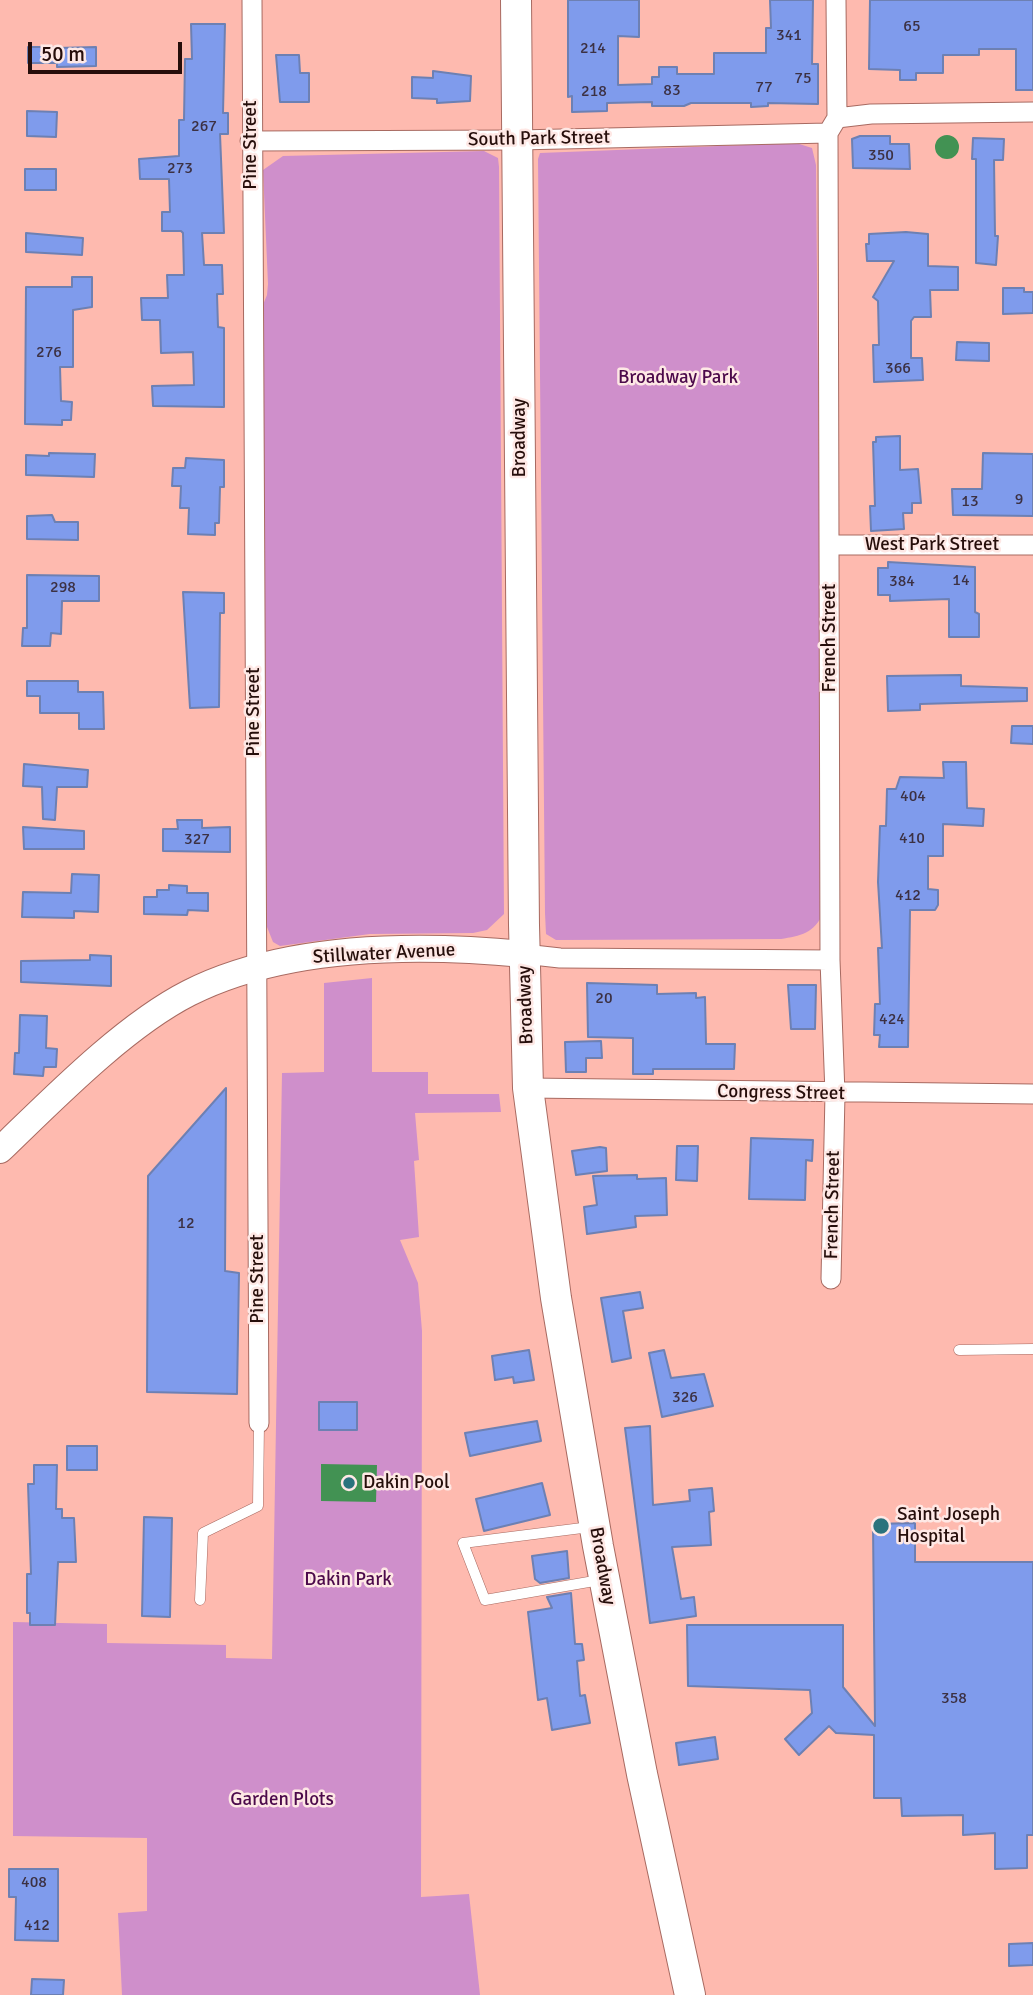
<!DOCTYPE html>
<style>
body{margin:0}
#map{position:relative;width:1033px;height:1995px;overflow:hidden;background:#febaaf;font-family:Signika,sans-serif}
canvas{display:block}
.scale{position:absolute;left:28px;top:42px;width:154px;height:32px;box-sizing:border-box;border:4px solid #260e0b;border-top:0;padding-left:9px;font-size:21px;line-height:24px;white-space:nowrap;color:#260e0b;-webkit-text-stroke:5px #fee8e5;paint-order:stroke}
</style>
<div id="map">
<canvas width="1033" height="1995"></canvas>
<div class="scale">50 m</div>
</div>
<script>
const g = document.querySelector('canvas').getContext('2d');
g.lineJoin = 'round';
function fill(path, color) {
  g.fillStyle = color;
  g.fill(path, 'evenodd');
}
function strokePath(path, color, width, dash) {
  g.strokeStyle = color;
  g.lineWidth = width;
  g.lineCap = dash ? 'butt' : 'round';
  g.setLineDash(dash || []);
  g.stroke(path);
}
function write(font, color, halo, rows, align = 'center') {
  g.font = font + ' Signika,sans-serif';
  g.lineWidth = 5;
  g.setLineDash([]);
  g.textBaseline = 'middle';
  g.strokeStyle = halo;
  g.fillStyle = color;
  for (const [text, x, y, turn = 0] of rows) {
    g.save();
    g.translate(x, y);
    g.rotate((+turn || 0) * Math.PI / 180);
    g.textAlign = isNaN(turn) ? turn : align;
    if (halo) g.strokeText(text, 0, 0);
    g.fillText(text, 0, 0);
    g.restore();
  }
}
fill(new Path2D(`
 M 796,143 L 812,148 L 816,165 L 823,913 C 815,933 800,936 781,939 L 556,940 L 546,934 L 545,913 L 538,159 L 540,153 Z
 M 484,151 L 498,158 L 499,167 L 504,914 L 487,930 L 473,933 L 370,934 L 280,946 L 273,942 L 267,927 L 260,312 L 267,295 L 268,284 L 263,170 L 283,156 Z
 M 372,978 L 372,1072 L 428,1072 L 428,1094 L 499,1094 L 501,1112 L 415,1113 L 419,1160 L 414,1161 L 419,1237 L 400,1240 L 418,1283 L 422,1331 L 421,1897 L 469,1894 L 480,1995 L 122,1995 L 118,1913 L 147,1911 L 147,1838 L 13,1836 L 13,1622 L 107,1624 L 107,1643 L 226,1645 L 226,1658 L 272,1659 L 282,1073 L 324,1072 L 324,983 Z`), '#cf8fcb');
fill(new Path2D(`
 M935 147a12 12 0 1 1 24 0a12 12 0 1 1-24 0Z
 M 321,1464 L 377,1465 L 376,1502 L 321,1501 Z`), '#429253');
const building = new Path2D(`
 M 568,0 L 639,0 L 639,37 L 618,36 L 618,85 L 652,84 L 652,77 L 659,77 L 659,67 L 677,67 L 677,74 L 714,74 L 714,53 L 766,53 L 766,28 L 771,28 L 770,0 L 813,0 L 812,64 L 818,64 L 818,104 L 768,103 L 768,106 L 751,107 L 751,103 L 691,103 L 684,106 L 652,106 L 652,102 L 607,103 L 607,111 L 572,112 L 572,96 L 568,97 Z
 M 870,0 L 1033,0 L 1033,90 L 1016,90 L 1016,49 L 979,49 L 979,55 L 943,55 L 943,73 L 916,73 L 916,80 L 900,80 L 900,70 L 869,69 Z
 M 191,24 L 225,24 L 223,113 L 228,113 L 228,134 L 220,134 L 224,233 L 202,233 L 204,265 L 222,265 L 223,294 L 217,294 L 218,327 L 224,328 L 224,407 L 153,406 L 152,386 L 194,385 L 193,352 L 161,353 L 160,320 L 142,320 L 141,298 L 168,298 L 167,275 L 184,275 L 183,233 L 181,231 L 162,231 L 162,212 L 170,212 L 169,179 L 140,179 L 139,159 L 179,156 L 179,120 L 184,120 L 185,59 L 192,59 Z
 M 28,47 L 56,47 L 57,63 L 28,63 Z
 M 96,47 L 96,66 L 57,67 L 57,48 Z
 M 276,55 L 299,55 L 300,73 L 309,73 L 309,102 L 280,102 Z
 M 433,71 L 471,76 L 470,101 L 437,103 L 437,99 L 412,98 L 412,77 L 433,78 Z
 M 27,111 L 57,112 L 56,137 L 27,136 Z
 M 860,136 L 890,136 L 890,144 L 909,144 L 910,169 L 853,168 L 852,139 Z
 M 973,138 L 1004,139 L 1003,160 L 994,160 L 995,236 L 998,236 L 996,265 L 976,263 L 976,159 L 972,159 Z
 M 25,169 L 56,169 L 56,190 L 25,190 Z
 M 906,232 L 928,234 L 928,266 L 958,267 L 958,290 L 930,290 L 931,317 L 914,317 L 911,321 L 911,358 L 922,358 L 923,380 L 874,382 L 873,345 L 879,345 L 878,301 L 873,297 L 894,261 L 867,261 L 866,244 L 869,244 L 869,234 Z
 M 26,233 L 83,238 L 82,255 L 26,252 Z
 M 72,277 L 92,277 L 92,307 L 73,310 L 73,367 L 60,367 L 61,401 L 72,402 L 71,420 L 62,420 L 62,425 L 25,424 L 26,287 L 72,287 Z
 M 1003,288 L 1024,288 L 1024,292 L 1033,292 L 1033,313 L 1003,314 Z
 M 957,342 L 989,343 L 989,361 L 956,360 Z
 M 900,436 L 900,470 L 918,469 L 921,503 L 912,503 L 912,513 L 903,513 L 904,529 L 871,531 L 870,506 L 875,506 L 873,442 L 876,442 L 876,437 Z
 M 49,453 L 95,454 L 94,477 L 26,475 L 26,455 L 49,456 Z
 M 983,453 L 1033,454 L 1033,516 L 953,515 L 952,489 L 982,489 Z
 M 186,458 L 224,460 L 224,487 L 220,487 L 219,523 L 215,523 L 215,535 L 188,534 L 189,508 L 180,508 L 181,486 L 172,486 L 173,468 L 185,468 Z
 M 27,516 L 52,515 L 55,522 L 78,522 L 78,540 L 27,539 Z
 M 888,562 L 975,567 L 975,612 L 979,614 L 979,637 L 949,637 L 949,599 L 890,601 L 890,595 L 878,595 L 878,568 L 888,568 Z
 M 27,575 L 99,576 L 99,601 L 62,601 L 61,634 L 51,633 L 50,646 L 22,646 L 23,628 L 27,628 Z
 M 183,592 L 224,593 L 224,613 L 220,613 L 219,707 L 190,708 Z
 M 961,675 L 961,686 L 1027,688 L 1027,701 L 920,704 L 920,710 L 888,711 L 887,676 Z
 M 27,681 L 78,681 L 78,692 L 103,692 L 104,729 L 79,729 L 79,713 L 40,713 L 40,696 L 27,696 Z
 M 1012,726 L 1033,726 L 1033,744 L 1011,743 Z
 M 943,762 L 966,762 L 967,808 L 984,809 L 983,826 L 943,824 L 943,856 L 928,856 L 928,889 L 938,890 L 938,905 L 935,910 L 910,910 L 908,1047 L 879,1047 L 880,1035 L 874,1035 L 875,1004 L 880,1004 L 878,948 L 882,948 L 878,882 L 880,826 L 886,826 L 887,789 L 896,789 L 900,777 L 944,778 Z
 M 24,764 L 88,770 L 87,787 L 57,787 L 55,820 L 43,819 L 42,787 L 23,786 Z
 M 177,820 L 202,820 L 202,828 L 230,827 L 230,852 L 163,851 L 163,829 L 178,829 Z
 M 23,827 L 84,831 L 84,849 L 24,849 Z
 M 72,874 L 99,875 L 98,912 L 74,911 L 74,918 L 22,917 L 23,892 L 71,893 Z
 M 169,885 L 187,886 L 187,893 L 208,893 L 208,911 L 188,910 L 187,915 L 144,914 L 144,897 L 157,897 L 157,890 L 169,890 Z
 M 90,955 L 111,956 L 111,986 L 21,982 L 21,961 L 90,960 Z
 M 587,983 L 657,985 L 657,994 L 696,993 L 696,998 L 705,997 L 706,1044 L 735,1044 L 734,1069 L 653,1069 L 653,1074 L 633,1074 L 633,1038 L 588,1037 Z
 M 788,985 L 816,985 L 815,1029 L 791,1029 Z
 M 20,1015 L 47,1016 L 46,1048 L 57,1049 L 56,1067 L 44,1067 L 43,1076 L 14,1074 L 15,1053 L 19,1053 Z
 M 601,1041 L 602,1058 L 586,1058 L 586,1072 L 566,1072 L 565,1042 Z
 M 226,1088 L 225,1271 L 239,1273 L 237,1394 L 147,1392 L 148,1176 Z
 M 751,1138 L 813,1140 L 812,1161 L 806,1160 L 805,1200 L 749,1199 Z
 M 677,1146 L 698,1146 L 697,1181 L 676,1180 Z
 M 600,1147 L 606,1148 L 607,1171 L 576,1175 L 572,1151 Z
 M 637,1175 L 637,1179 L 666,1178 L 667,1215 L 635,1216 L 636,1227 L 587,1234 L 584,1207 L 597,1205 L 593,1176 Z
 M 640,1292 L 643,1308 L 623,1311 L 631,1358 L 612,1362 L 601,1298 Z
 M 529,1350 L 534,1380 L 514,1383 L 513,1377 L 495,1380 L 492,1356 Z
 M 664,1350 L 671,1378 L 704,1374 L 713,1406 L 662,1417 L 649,1353 Z
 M 319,1402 L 357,1402 L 357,1430 L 319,1430 Z
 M 537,1421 L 541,1441 L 470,1456 L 465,1433 Z
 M 650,1426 L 653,1505 L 690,1501 L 689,1490 L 712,1488 L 714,1511 L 709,1512 L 711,1545 L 672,1547 L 681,1599 L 694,1597 L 696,1616 L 650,1623 L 625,1428 Z
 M 67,1446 L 97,1446 L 97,1470 L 67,1470 Z
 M 34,1465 L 57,1465 L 56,1509 L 62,1509 L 62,1518 L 74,1518 L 76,1562 L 58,1562 L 55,1625 L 30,1625 L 30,1613 L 27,1613 L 27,1574 L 31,1574 L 28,1484 L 34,1484 Z
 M 542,1483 L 550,1515 L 484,1531 L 476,1499 Z
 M 144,1517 L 172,1518 L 170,1617 L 142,1616 Z
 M 915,1523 L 915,1562 L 1033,1562 L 1033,1835 L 1027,1835 L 1027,1868 L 995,1869 L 995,1833 L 963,1835 L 963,1815 L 902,1816 L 901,1798 L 874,1798 L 874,1735 L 836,1733 L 829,1726 L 799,1755 L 785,1739 L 812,1713 L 810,1690 L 688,1686 L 687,1625 L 843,1625 L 843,1687 L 875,1726 L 873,1524 Z
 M 567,1551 L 569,1578 L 540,1583 L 535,1579 L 532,1556 Z
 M 571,1593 L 575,1644 L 582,1644 L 584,1660 L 577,1661 L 580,1696 L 585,1695 L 590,1723 L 552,1730 L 547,1698 L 538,1700 L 528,1612 L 552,1608 L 547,1597 Z
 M 715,1737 L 718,1759 L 679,1765 L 676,1743 Z
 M 9,1869 L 58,1869 L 58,1941 L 15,1940 L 16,1897 L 9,1897 Z
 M 1033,1943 L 1033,1965 L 1009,1966 L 1009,1944 Z
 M 32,1979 L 64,1980 L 63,1995 L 31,1995 Z`);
fill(building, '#7f9bec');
strokePath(building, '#6d80b3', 2);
const lane = new Path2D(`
 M 959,1350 L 1033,1349
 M 590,1527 L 463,1543 L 485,1600 L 600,1580
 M 200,1600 L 203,1533 L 258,1506 L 259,1423`);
const street = new Path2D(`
 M 252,0 L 259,1423
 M 837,118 L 871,114 L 1033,112
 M 250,141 L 518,140 L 828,133
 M 830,545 L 1033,545
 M 524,954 L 560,958 L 830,960
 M 528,1088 L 1033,1094
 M 831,1279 L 835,1094 L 830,960 L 828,133 L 837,118 L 836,0`);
const secondary = new Path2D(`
 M 0,1150 C 53,1099 124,1026 189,993 C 286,944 418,944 524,954`);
const primary = new Path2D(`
 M 516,0 L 524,925 L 528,1088 L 556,1298 L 598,1546 L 642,1774 L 690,1995`);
strokePath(lane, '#a86a61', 11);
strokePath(street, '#a86a61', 21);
strokePath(secondary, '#a86a61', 28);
strokePath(primary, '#a86a61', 32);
strokePath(lane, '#fff', 10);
strokePath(street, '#fff', 19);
strokePath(secondary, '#fff', 26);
strokePath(primary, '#fff', 30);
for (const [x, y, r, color] of [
 [349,1483,7,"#2b737d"],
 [881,1526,9,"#2b737d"]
]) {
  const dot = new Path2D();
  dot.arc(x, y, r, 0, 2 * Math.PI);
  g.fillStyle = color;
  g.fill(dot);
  strokePath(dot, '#fee8e5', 2.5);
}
write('16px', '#3c3143', null, [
 ["65",912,27],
 ["341",789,36],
 ["214",593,49],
 ["75",803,79],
 ["77",764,88],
 ["83",672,91],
 ["218",594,92],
 ["267",204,127],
 ["350",881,156],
 ["273",180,169],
 ["276",49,353],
 ["366",898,369],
 ["9",1019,500],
 ["13",970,502],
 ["14",961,581],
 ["384",902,582],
 ["298",63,588],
 ["404",913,797],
 ["410",912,839],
 ["327",197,840],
 ["412",908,896],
 ["20",604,999],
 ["424",892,1020],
 ["12",186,1224],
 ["326",685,1398],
 ["358",954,1699],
 ["408",34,1883],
 ["412",37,1926]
]);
write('19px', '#260e0b', '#fee8e5', [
 ["South Park Street",539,139,-1],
 ["Pine Street",251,145,-90],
 ["Broadway",520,438,-90],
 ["West Park Street",932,545],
 ["French Street",830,638,-90],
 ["Pine Street",254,712,-90],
 ["Stillwater Avenue",384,954,-3],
 ["Broadway",526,1005,-92],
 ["Congress Street",781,1093,1],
 ["French Street",833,1205,-89],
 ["Pine Street",258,1279,-90],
 ["Broadway",602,1566,80]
]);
write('19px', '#4c0a4b', '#fee8e5', [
 ["Broadway Park",678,378],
 ["Dakin Park",348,1580],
 ["Garden Plots",282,1800]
]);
write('19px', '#260e0b', '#fee8e5', [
 ["Dakin Pool",363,1483],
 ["Saint Joseph",897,1515],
 ["Hospital",897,1537]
], 'left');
</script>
